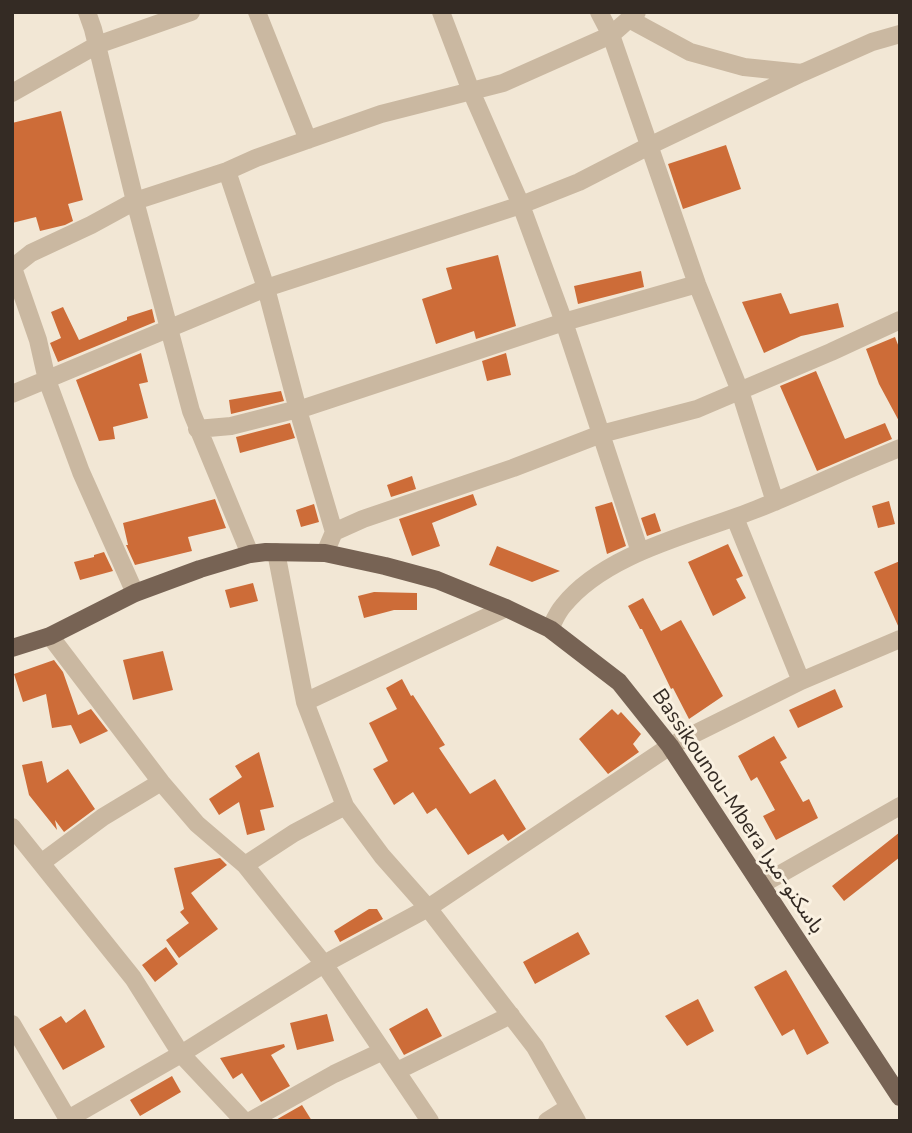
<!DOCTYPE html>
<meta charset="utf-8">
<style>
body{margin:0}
#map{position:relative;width:912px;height:1133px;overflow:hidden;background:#f2e7d5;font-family:"Nunito Sans",sans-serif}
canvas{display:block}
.frame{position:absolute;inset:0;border:14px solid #342b24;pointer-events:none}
</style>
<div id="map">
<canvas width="912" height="1133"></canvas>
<div class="frame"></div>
</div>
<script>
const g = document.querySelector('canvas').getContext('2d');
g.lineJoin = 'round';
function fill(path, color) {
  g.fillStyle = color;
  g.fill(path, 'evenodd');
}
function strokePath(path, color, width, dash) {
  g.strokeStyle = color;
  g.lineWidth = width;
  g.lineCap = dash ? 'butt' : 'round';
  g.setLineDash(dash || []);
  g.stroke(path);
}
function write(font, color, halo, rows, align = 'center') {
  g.font = font + ' "Nunito Sans","Noto Sans Arabic",sans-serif';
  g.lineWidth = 6;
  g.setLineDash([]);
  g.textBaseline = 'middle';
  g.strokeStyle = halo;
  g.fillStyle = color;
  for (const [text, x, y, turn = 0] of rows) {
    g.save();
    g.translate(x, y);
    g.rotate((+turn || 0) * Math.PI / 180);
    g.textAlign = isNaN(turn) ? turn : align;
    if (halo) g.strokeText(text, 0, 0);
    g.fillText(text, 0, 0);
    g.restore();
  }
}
fill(new Path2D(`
 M 61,111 L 83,200 L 68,204 L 73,221 L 65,225 L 40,231 L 36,217 L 12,223 L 12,123 Z
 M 726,145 L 741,189 L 683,209 L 668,164 Z
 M 498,255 L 516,326 L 476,339 L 474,331 L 436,344 L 422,299 L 452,289 L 446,268 Z
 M 641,271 L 644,287 L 578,304 L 574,286 Z
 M 781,293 L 790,314 L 838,303 L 844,327 L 801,336 L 764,353 L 742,302 Z
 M 63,307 L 79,340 L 127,320 L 127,317 L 152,309 L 155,322 L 58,362 L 50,343 L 61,338 L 51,312 Z
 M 895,337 L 900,350 L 900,423 L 879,384 L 866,349 Z
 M 141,353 L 148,382 L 139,384 L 148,418 L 113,427 L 115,439 L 99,441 L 76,380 Z
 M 506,353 L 511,375 L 487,381 L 482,361 Z
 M 816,371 L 845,439 L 885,423 L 892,439 L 817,471 L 780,386 Z
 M 281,391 L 284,401 L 231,414 L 229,400 Z
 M 290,423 L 295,438 L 240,453 L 236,437 Z
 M 412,476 L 416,489 L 391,497 L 387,485 Z
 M 473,494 L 477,505 L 432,523 L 440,546 L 412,556 L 399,519 Z
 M 215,499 L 226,528 L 188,537 L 192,551 L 135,565 L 126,545 L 128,545 L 123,523 Z
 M 889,501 L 895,524 L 878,528 L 872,506 Z
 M 612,502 L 626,546 L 607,554 L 595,507 Z
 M 314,504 L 319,522 L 301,527 L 296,510 Z
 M 655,513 L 661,531 L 647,536 L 641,518 Z
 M 728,544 L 743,576 L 736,579 L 746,598 L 713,616 L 688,562 Z
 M 497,546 L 560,571 L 532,582 L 489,565 Z
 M 104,552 L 113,571 L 80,580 L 74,562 L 94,557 L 94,555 Z
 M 900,561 L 900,628 L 899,628 L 874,572 Z
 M 253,583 L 258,601 L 230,608 L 225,590 Z
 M 374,592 L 417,593 L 417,610 L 394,610 L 364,618 L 358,596 Z
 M 643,598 L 661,631 L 681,620 L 723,696 L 689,719 L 673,688 L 671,689 L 642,629 L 640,629 L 628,606 Z
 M 163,651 L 173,690 L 133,700 L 123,660 Z
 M 54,660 L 63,672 L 78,715 L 91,709 L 108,731 L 80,744 L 71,725 L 52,728 L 46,694 L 23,702 L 14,674 Z
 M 402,679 L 411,696 L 413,695 L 445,745 L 439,748 L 470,794 L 495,779 L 526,829 L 508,841 L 503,834 L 468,855 L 436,808 L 427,814 L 413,792 L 394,805 L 373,769 L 388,761 L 369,723 L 397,709 L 386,688 Z
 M 835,689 L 843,707 L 798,728 L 789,710 Z
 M 612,709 L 618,715 L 621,712 L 641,734 L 633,744 L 639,752 L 608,774 L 579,739 Z
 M 774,736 L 787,758 L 780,762 L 803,802 L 809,799 L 818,818 L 776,840 L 763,816 L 775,810 L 757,777 L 751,781 L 738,756 Z
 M 259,752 L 274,807 L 260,810 L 265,830 L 247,835 L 239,802 L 219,815 L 209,799 L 242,777 L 235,766 Z
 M 42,761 L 47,783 L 68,769 L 95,809 L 64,832 L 55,820 L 57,830 L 29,795 L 22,765 Z
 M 900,832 L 900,857 L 844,901 L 832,886 Z
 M 220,858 L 227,865 L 191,893 L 218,929 L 179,958 L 166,940 L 189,923 L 180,912 L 184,909 L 174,868 Z
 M 369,909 L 377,909 L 383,919 L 340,942 L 334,931 Z
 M 578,932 L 590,954 L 535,984 L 523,962 Z
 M 166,947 L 178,964 L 155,982 L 142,965 Z
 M 786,970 L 829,1043 L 807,1055 L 794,1029 L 782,1036 L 754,987 Z
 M 698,999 L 714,1031 L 687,1046 L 665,1016 Z
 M 427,1008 L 442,1036 L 404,1055 L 389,1029 Z
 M 85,1009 L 105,1047 L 63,1070 L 39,1029 L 61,1016 L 66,1023 Z
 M 327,1014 L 334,1041 L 297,1050 L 290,1023 Z
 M 284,1044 L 285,1047 L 271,1055 L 290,1086 L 261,1102 L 242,1073 L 233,1079 L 220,1058 Z
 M 172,1076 L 181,1092 L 140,1116 L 130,1100 Z
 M 302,1105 L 312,1121 L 274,1121 Z`), '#cd6c38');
strokePath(new Path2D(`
 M 87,12 L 93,29 L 135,201 L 191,411 L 250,554
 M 257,12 L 308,140
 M 441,12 L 471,91 L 521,205 L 564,322 L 640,552
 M 599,12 L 611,35 L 697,284 L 740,391 L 775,502
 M 629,19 L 690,52 L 744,67 L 802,73
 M 12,93 L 97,45 L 191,12
 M 227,171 L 266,288 L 298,410 L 334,532
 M 12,265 L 38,340 L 47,380 L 81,472 L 135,593
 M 12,268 L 31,253 L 91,225 L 135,201 L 227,171 L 256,158 L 381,114 L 503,83 L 611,35 L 637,12
 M 12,394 L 266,288 L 521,205 L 579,182 L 649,146 L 802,73 L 872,42 L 900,34
 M 197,429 L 231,426 L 290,411 L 298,410 L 564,322 L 697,284
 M 735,518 L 801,681
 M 276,552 L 305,702 L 345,806 L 382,856 L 428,908 L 535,1047 L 577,1121
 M 325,553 L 334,532 L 363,519 L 513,468 L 601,434 L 697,409 L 831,352 L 900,320
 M 550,629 C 554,621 557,613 563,606 C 606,552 695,534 757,509 C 805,490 852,467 900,448
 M 50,636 L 161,782 L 197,824 L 245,865 L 324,964 L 430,1121
 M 305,702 L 506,608
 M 12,827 L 133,978 L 181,1054 L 244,1121
 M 41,863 L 103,817 L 161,782
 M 245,865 L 294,833 L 345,806
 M 761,885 L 900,806
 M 12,1024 L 69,1121
 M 397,1071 L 511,1015
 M 68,1119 L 181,1054 L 324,964 L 428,908 L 670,746 L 801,681 L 900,639
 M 250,1121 L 334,1074 L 383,1051
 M 547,1121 L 569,1107`), '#cab8a1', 18);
strokePath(new Path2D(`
 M 12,648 L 50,636 L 135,593 L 200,569 L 250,554 L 266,552 L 325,553 L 385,566 L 437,580 L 506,608 L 550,629 L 619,682 L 670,746 L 900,1097`), '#776354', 18);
write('21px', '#342b24', '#faf1e1', [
 ["Bassikounou-Mbera باسكنو-مبرا",737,812,56]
]);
</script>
